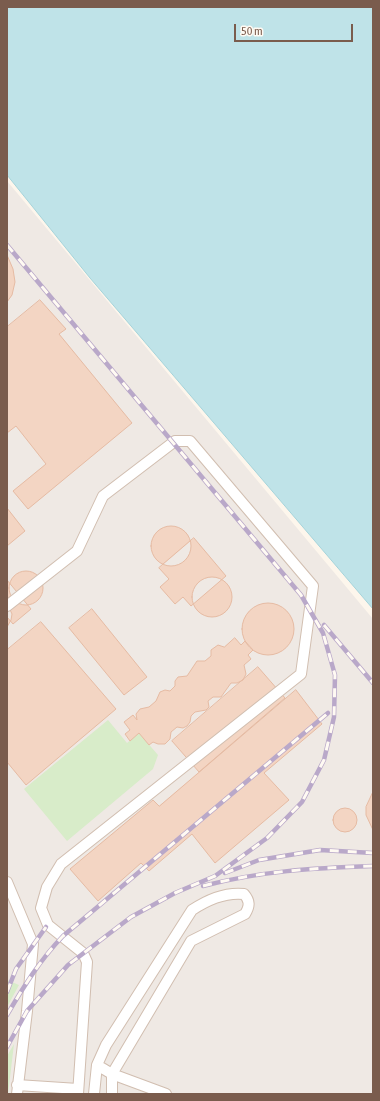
<!DOCTYPE html>
<style>
body{margin:0}
#map{position:relative;width:380px;height:1101px;overflow:hidden;background:#fdf6ec;font-family:"Asap Condensed",sans-serif}
canvas{display:block}
.frame{position:absolute;inset:0;border:8px solid #7a5c4d;pointer-events:none}
.scale{position:absolute;left:234px;top:24px;width:119px;height:18px;box-sizing:border-box;border:2px solid #7a5c4d;border-top:0;padding-left:5px;font-size:12px;line-height:14px;white-space:nowrap;color:#7a5c4d;-webkit-text-stroke:3px #fffaf3;paint-order:stroke}
</style>
<div id="map">
<canvas width="380" height="1101"></canvas>
<div class="frame"></div>
<div class="scale">50 m</div>
</div>
<script>
const g = document.querySelector('canvas').getContext('2d');
g.lineJoin = 'round';
function fill(path, color) {
  g.fillStyle = color;
  g.fill(path, 'evenodd');
}
function strokePath(path, color, width, dash) {
  g.strokeStyle = color;
  g.lineWidth = width;
  g.lineCap = dash ? 'butt' : 'round';
  g.setLineDash(dash || []);
  g.stroke(path);
}
fill(new Path2D(`
 M 7,181 L 373,619 L 373,1094 L 7,1094 Z`), '#efe9e4');
fill(new Path2D(`
 M 108,720 L 127,743 L 139,733 L 158,755 L 153,769 L 67,841 L 24,789 Z
 M 7,980 L 19,985 L 7,1007 Z
 M 14,1044 L 8,1094 L 7,1094 L 7,1056 Z`), '#d8ecc9');
const water = new Path2D(`
 M 7,7 L 373,7 L 373,609 L 90,278 L 7,175 Z`);
fill(water, '#bfe3e8');
strokePath(water, '#a5d3da', 1);
const building = new Path2D(`
 M 7,255 L 13,269 L 15,282 L 12,295 L 7,302 Z
 M 40,300 L 66,329 L 59,334 L 132,423 L 28,509 L 13,491 L 46,464 L 16,426 L 7,433 L 7,327 Z
 M 7,508 L 25,531 L 7,546 Z
 M151 546a20 20 0 1 1 40 0a20 20 0 1 1-40 0Z
 M 194,538 L 226,576 L 191,606 L 183,597 L 175,604 L 160,587 L 169,579 L 159,568 Z
 M9 588a17 17 0 1 1 34 0a17 17 0 1 1-34 0Z
 M192 597a20 20 0 1 1 40 0a20 20 0 1 1-40 0Z
 M 7,580 L 31,609 L 13,624 L 7,617 Z
 M242 629a26 26 0 1 1 52 0a26 26 0 1 1-52 0Z
 M 7,603 L 12,614 L 11,620 L 7,627 Z
 M 92,609 L 147,677 L 124,695 L 69,628 Z
 M 41,622 L 116,709 L 26,785 L 7,762 L 7,650 Z
 M 235,638 L 241,645 L 245,641 L 253,650 L 248,655 L 251,659 L 244,665 L 246,674 L 243,680 L 237,683 L 231,683 L 221,697 L 213,697 L 208,701 L 209,707 L 206,710 L 195,712 L 191,716 L 190,722 L 187,726 L 183,728 L 177,727 L 171,732 L 170,739 L 165,744 L 158,744 L 153,742 L 149,745 L 139,733 L 130,741 L 125,734 L 130,730 L 124,722 L 133,715 L 137,720 L 136,714 L 140,709 L 149,707 L 156,701 L 160,692 L 165,690 L 170,691 L 175,686 L 175,681 L 178,677 L 187,676 L 197,661 L 205,661 L 211,656 L 211,650 L 218,645 L 224,647 Z
 M 258,667 L 285,698 L 199,772 L 172,741 Z
 M 296,690 L 322,724 L 264,773 L 289,800 L 215,863 L 192,834 L 149,871 L 141,863 L 98,901 L 70,869 L 153,800 L 159,806 Z
 M 373,792 L 373,830 L 366,815 L 366,807 Z
 M333 820a12 12 0 1 1 24 0a12 12 0 1 1-24 0Z`);
fill(building, '#f3d5c3');
strokePath(building, '#e6bba3', 1);
const lane = new Path2D(`
 M 7,606 L 77,551 L 103,496 L 175,441 L 190,441 L 313,586 L 301,674 L 61,864 L 47,887 L 41,908 L 48,925 L 83,953 L 87,962 L 78,1094
 M 7,882 L 33,944 L 27,1011 L 17,1094
 M 97,1065 L 112,1074 L 166,1094
 M 17,1085 L 78,1089
 M 94,1094 L 97,1065 L 106,1045 L 192,910 C 207,900 225,892 244,894 C 250,901 250,906 245,914 L 191,941 L 112,1074 L 112,1094`);
strokePath(lane, '#d1beb0', 12);
strokePath(lane, '#fff', 10);
const rail = new Path2D(`
 M 7,245 L 301,595 L 323,633 L 335,675 L 334,717 L 324,760 L 302,802 L 267,838 L 215,876 L 175,893 L 131,917 L 68,965 L 27,1011 L 7,1047
 M 324,625 L 373,683
 M 225,873 L 259,860 L 320,850 L 373,853
 M 203,886 C 261,871 313,868 373,866
 M 7,992 L 16,969 L 46,927
 M 7,1015 C 24,986 40,960 63,936 L 328,713`);
strokePath(rail, '#b9a8c9', 4.5);
strokePath(rail, '#fffaf3', 3, [9]);
</script>
